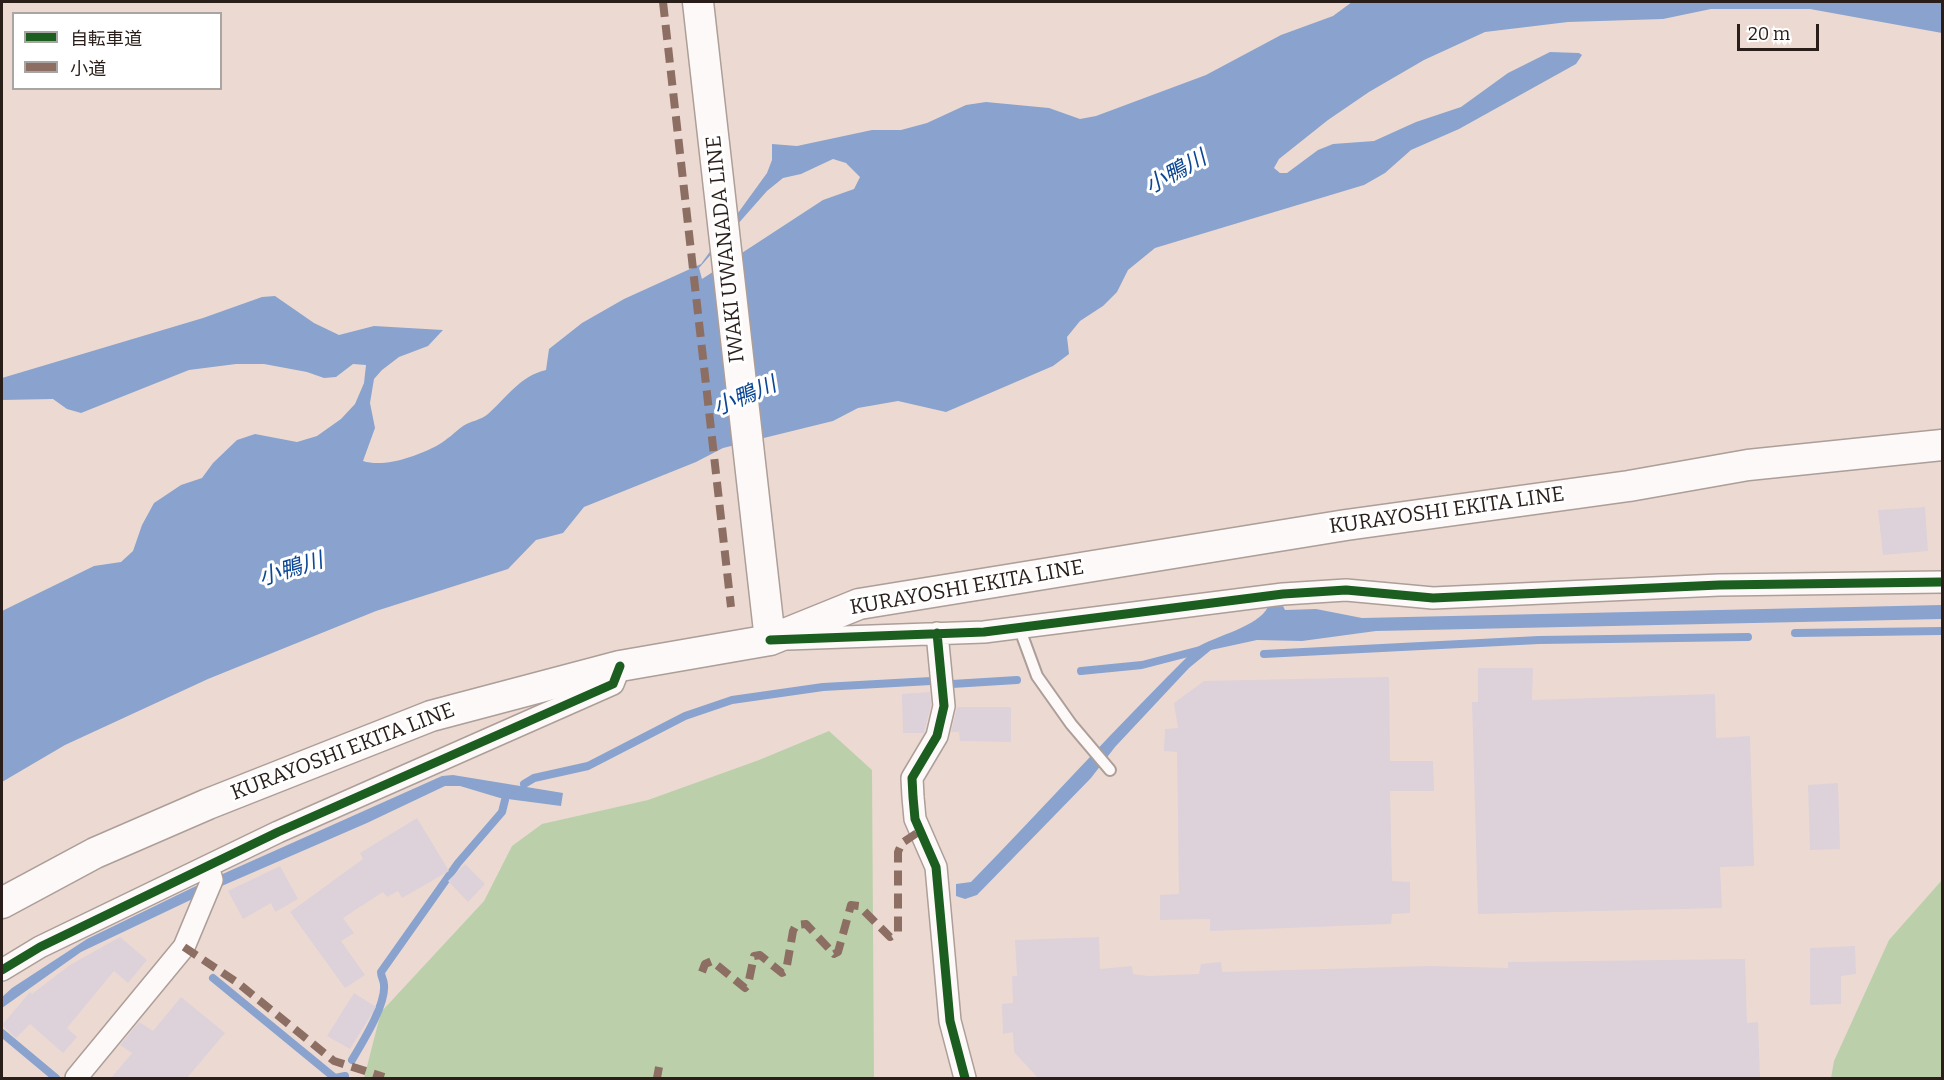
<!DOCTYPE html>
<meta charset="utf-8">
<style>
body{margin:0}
#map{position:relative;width:1944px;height:1080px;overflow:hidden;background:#ecdad2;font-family:Bitter,"Noto Sans JP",serif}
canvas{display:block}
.frame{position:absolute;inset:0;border:3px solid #291e19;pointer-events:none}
.legend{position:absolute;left:12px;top:12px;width:210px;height:78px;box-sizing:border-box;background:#fff;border:2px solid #a9a5a3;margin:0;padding:8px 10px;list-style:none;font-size:18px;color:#291e19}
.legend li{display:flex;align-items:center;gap:12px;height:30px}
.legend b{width:30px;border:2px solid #a9a5a3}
.scale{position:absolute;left:1737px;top:24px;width:82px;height:27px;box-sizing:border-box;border:3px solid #291e19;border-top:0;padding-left:8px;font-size:18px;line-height:21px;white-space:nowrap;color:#291e19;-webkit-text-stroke:4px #fff;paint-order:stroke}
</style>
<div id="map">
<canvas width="1944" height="1080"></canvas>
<div class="frame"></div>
<ul class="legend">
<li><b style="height:8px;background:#1b5e20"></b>自転車道</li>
<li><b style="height:8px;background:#8d6e63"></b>小道</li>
</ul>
<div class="scale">20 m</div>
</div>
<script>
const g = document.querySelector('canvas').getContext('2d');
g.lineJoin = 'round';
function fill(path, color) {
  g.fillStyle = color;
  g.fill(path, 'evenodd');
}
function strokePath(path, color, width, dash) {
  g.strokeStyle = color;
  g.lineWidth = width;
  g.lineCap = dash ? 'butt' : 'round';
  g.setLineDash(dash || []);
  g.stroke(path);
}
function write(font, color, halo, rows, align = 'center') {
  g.font = font + ' Bitter,"Noto Sans JP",serif';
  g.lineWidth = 6;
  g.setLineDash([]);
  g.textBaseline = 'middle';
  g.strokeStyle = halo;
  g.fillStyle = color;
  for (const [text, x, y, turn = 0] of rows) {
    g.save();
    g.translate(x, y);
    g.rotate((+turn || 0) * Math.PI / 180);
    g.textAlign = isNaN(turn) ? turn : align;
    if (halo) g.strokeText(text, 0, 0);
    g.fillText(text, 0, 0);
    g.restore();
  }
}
fill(new Path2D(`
 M 829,731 L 872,770 L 874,1078 L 364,1078 L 381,1012 L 484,901 L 512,846 L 542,824 L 648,800 L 759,760 Z
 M 1942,880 L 1942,1078 L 1831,1078 L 1834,1061 L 1889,940 Z`), '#bbd0aa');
fill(new Path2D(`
 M 1352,2 L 1942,2 L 1942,33 L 1810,9 L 1711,9 L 1663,19 L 1568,22 L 1485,32 L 1424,60 L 1369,92 L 1328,120 L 1279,159 L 1274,168 L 1280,173 L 1287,173 L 1318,150 L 1333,144 L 1374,141 L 1416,122 L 1461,107 L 1508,73 L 1550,52 L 1579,53 L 1582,55 L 1576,64 L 1459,129 L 1411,150 L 1385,173 L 1364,185 L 1155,248 L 1128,270 L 1117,292 L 1103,306 L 1080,321 L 1067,337 L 1069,354 L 1053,366 L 946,412 L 898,401 L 858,408 L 833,421 L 723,448 L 696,462 L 584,507 L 563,533 L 536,540 L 508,569 L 376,611 L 208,679 L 65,745 L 2,782 L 2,611 L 94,566 L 121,562 L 133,551 L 142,525 L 154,503 L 181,485 L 202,478 L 213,463 L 237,440 L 255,434 L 297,442 L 317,436 L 341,419 L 355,404 L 364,383 L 366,365 L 353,364 L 336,377 L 324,378 L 307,372 L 264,364 L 236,364 L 189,370 L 81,413 L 67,409 L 53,399 L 2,400 L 2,378 L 203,318 L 262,297 L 275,296 L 314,323 L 339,335 L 374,326 L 443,330 L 428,346 L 399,357 L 382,370 L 374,379 L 370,403 L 375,428 L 363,461 C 384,468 418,456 438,445 C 447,440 455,432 463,426 C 471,421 481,420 488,414 C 507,397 520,376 546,370 L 549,349 L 582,323 L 624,299 L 701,264 L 767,173 L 772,160 L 772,144 L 797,146 L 872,130 L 901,130 L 927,123 L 966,105 L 986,102 L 1049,108 L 1080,119 L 1096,116 L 1206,75 L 1281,35 L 1333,16 ZM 833,159 L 846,163 L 860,177 L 854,189 L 823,200 L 702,279 L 699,268 L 767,191 L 783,178 L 801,174 Z
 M 1942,605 L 1942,619 L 1376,631 L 1302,641 L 1257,640 L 1211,650 L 1189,668 L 1115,747 L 1091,778 L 977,895 L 965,899 L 956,896 L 956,884 L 971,882 C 1047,804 1119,724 1196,648 C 1217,635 1258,627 1268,607 L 1283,606 L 1285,610 L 1316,609 L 1362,618 Z
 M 453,775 L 563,793 L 561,806 L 500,798 L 460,786 L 445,786 L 367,823 L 201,895 L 81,952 L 2,1008 L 2,997 L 12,988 L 87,939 L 198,885 L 442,776 Z`), '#89a3ce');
strokePath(new Path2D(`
 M 1795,633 L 1942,631
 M 1264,654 L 1539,640 L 1748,637
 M 1081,671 L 1142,665 L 1200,650
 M 952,684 L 1017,680
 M 524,784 L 534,778 L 588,766 L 685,716 L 732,700 L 823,687 L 931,681
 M 213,978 L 335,1078 L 345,1076
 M 2,1033 L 56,1078
 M 352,1060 C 362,1043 386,1005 384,985 C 384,980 381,977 381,972 L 458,863 L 502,812 L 505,800`), '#89a3ce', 8);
fill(new Path2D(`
 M 1925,507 L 1928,551 L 1883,555 L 1878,510 Z
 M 1478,668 L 1533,668 L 1532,700 L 1715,694 L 1716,738 L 1750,736 L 1754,866 L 1720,867 L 1722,908 L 1478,914 L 1472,702 L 1478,702 Z
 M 1389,677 L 1390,761 L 1433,761 L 1434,791 L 1390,791 L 1392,881 L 1410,882 L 1410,913 L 1392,914 L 1391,924 L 1210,931 L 1210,919 L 1160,920 L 1160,895 L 1179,894 L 1177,752 L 1164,751 L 1165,729 L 1178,728 L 1174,703 L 1204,681 Z
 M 930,692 L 931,705 L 924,733 L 903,733 L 902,694 Z
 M 957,707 L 1011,707 L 1011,742 L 960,741 L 959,732 L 951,732 Z
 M 1838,783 L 1840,849 L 1810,850 L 1808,785 Z
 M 417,818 L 449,871 L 402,898 L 398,891 L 387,897 L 383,892 L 343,918 L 354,933 L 341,941 L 365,975 L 345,988 L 290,912 L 363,859 L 360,853 Z
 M 465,864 L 485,884 L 468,902 L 448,881 Z
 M 280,866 L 298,899 L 275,912 L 271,903 L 243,919 L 228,891 Z
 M 120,937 L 147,960 L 128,983 L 114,971 L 67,1028 L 77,1037 L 63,1053 L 30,1024 L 16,1038 L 2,1025 L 30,992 L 32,994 L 70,965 Z
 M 1099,937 L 1100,969 L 1132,966 L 1133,974 L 1148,976 L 1199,974 L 1201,964 L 1221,962 L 1222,972 L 1429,966 L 1508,968 L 1508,962 L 1745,959 L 1747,1023 L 1758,1022 L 1760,1078 L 1038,1078 L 1014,1052 L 1013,1032 L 1003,1034 L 1002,1004 L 1013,1003 L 1012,976 L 1017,976 L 1015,940 Z
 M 1855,946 L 1856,974 L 1841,976 L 1841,1004 L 1810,1005 L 1810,948 Z
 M 354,993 L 376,1007 L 350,1049 L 327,1036 Z
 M 181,997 L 225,1033 L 187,1078 L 111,1078 L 132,1053 L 120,1045 L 139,1022 L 153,1031 Z`), '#ddd1da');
const lane = new Path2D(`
 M 1019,627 L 1037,676 L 1071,724 L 1110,770`);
const street = new Path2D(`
 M 937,633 L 944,706 L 937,736 L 912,778 L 913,797 L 915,819 L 936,867 L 950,1021 L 965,1078
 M 788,639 L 984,632 L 1283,594 L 1346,590 L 1433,598 L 1719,585 L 1942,582
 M 2,970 L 40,947 L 278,832 L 613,684 L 620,666
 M 76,1078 L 184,947 L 212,880 L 208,866`);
const secondary = new Path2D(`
 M 698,2 L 770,640
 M 2,903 L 95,853 L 208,804 L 431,716 L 620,666 L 770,640 L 859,604 L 1346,525 L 1629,486 L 1748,465 L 1942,445`);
strokePath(lane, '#ac9e98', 14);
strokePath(street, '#ac9e98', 24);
strokePath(secondary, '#ac9e98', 33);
strokePath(lane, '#fcf9f8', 10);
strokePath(street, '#fcf9f8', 21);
strokePath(secondary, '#fcf9f8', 30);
strokePath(new Path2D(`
 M 663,2 L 731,607
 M 184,947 L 238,983 L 334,1061 L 384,1077
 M 702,972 L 705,964 L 712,961 L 745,988 L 748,985 L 754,956 L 760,955 L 782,973 L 786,971 L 793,931 L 796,925 L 806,924 L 834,954 L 838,952 L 851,905 L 859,906 L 890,937 L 898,932 L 898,852 L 902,843 L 920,831
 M 657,1078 L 659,1067`), '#8d6e63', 8, [15, 8]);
strokePath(new Path2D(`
 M 937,633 L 944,706 L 937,736 L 912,778 L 913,797 L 915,819 L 936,867 L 950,1021 L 965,1078
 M 770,640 L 984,632 L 1283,594 L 1346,590 L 1433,598 L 1719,585 L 1942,582
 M 2,970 L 40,947 L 278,832 L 613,684 L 620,666`), '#1b5e20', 9);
write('21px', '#291e19', '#fff', [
 ["IWAKI UWANADA LINE",726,249,-96],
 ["KURAYOSHI EKITA LINE",1447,511,-8],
 ["KURAYOSHI EKITA LINE",967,588,-10],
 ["KURAYOSHI EKITA LINE",343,752,-21]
]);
write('italic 22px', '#0c4795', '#fff', [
 ["小鴨川",1176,173,-29],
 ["小鴨川",745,397,-23],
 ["小鴨川",291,570,-17]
]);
</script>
